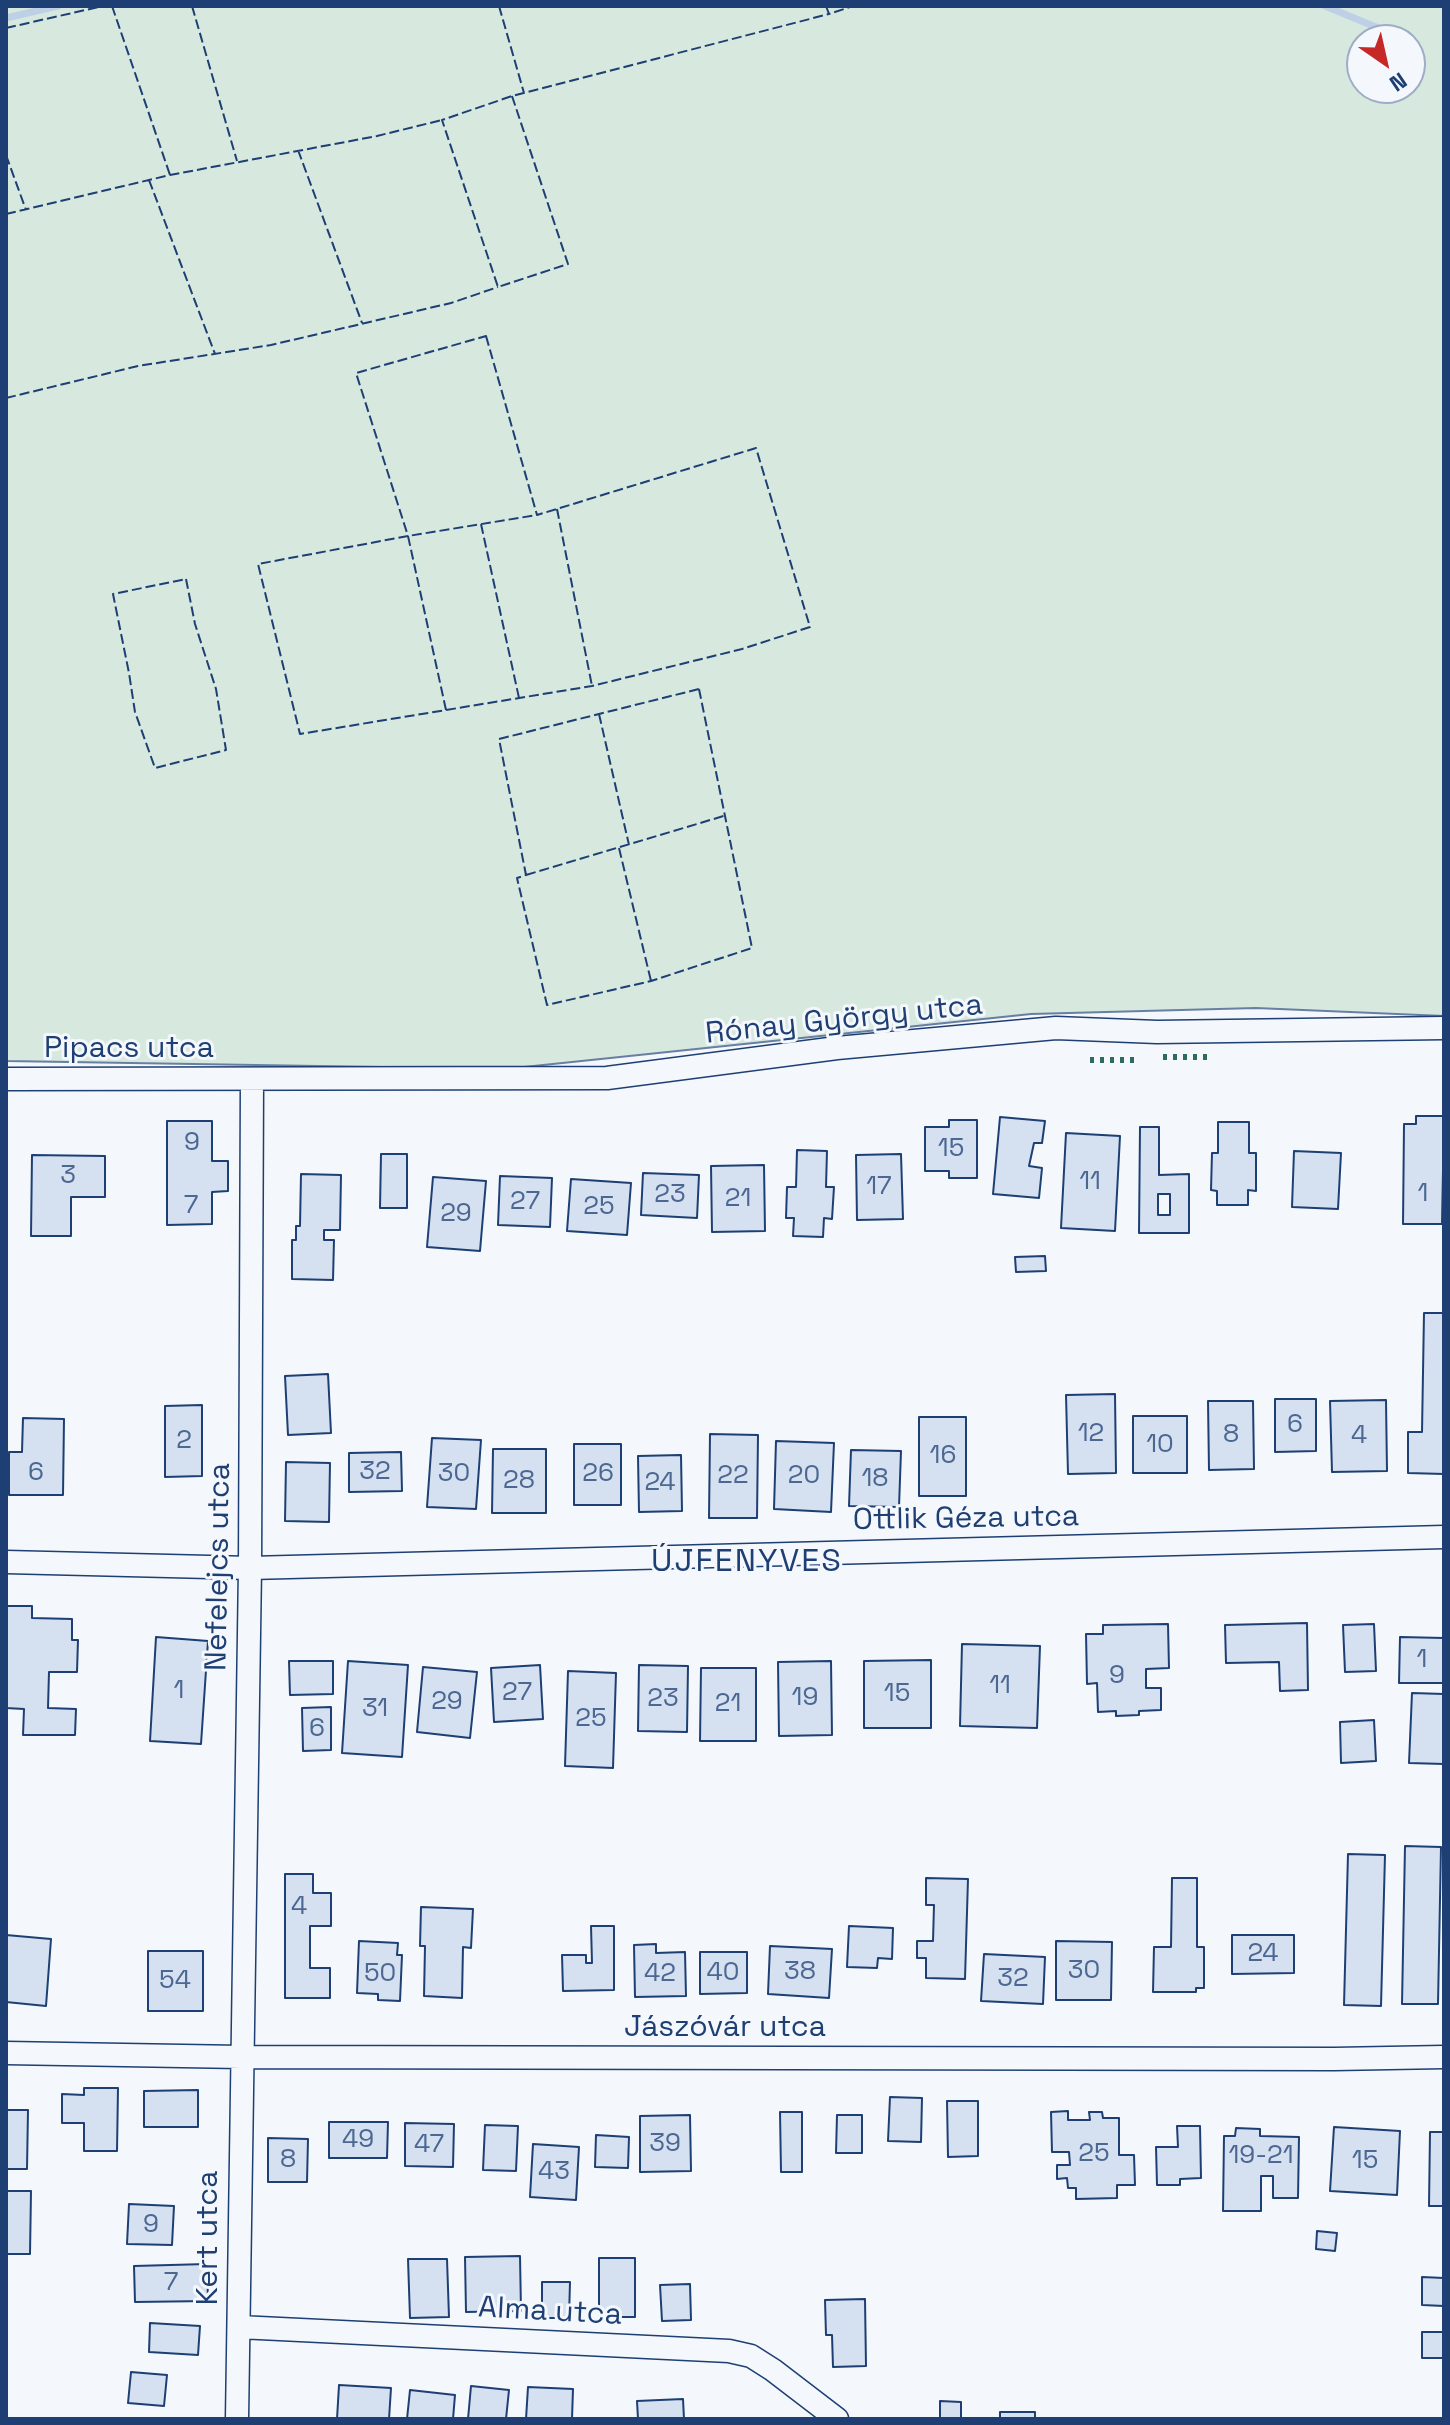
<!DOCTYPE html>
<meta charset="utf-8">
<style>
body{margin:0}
#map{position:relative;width:1450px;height:2425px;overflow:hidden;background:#f4f7fb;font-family:"Space Grotesk",sans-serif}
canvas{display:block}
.frame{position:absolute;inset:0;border:8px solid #1d3f73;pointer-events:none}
.north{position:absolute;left:1346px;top:24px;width:80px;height:80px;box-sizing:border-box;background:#f4f7fb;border:2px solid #9eadc5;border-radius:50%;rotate:146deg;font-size:22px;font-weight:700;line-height:32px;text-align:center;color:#1d3f73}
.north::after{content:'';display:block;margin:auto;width:28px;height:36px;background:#c62828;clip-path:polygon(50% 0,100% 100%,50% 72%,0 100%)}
</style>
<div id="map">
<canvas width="1450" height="2425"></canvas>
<div class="frame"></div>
<div class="north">N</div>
</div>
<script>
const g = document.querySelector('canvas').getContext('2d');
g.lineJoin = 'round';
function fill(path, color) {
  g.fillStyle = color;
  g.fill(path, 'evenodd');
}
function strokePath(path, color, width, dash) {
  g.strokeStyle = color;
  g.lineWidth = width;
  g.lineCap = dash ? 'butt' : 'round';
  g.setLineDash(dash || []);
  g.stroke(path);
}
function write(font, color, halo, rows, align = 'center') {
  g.font = font + ' "Space Grotesk",sans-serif';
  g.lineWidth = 6;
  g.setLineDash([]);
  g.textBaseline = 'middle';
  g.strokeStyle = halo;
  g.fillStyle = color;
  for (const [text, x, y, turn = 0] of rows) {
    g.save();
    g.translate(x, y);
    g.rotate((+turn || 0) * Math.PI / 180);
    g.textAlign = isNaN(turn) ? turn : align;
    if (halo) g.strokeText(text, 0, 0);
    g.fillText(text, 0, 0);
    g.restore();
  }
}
const green = new Path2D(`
 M 6,6 L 1444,6 L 1444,1016 L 1256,1008 L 1031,1014 L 505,1069 L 6,1061 ZM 1362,40 L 1410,40 L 1410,88 L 1362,88 Z`);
fill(green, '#d7e8df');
strokePath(green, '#687fa3', 2);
strokePath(new Path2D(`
 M 1325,6 L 1388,32 L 1399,39
 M 6,18 L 58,6`), '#bed0e5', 7);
const building = new Path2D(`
 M 1416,1116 L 1444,1116 L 1442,1224 L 1403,1224 L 1404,1124 L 1416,1124 Z
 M 1000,1117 L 1045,1121 L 1042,1143 L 1034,1143 L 1029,1166 L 1042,1168 L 1039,1198 L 993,1194 Z
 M 949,1120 L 977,1120 L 977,1178 L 949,1178 L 949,1171 L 925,1171 L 925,1127 L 949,1127 Z
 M 167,1121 L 212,1121 L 212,1161 L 228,1161 L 228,1191 L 212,1192 L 212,1224 L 167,1225 Z
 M 1218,1122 L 1249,1122 L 1249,1153 L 1256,1153 L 1256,1191 L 1248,1190 L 1248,1205 L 1217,1205 L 1217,1191 L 1211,1190 L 1212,1153 L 1218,1153 Z
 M 1140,1127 L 1159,1127 L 1159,1175 L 1189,1174 L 1189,1233 L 1139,1233 ZM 1158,1194 L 1170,1194 L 1170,1215 L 1158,1215 Z
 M 1066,1133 L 1120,1136 L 1115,1231 L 1061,1228 Z
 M 797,1150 L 827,1151 L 826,1187 L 834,1187 L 832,1219 L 824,1218 L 823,1237 L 793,1236 L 794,1218 L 786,1218 L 787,1187 L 796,1187 Z
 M 1294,1151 L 1341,1153 L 1338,1209 L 1292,1207 Z
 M 381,1154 L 407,1154 L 407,1208 L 380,1208 Z
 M 901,1154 L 903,1219 L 857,1220 L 856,1155 Z
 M 32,1155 L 105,1156 L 105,1197 L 71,1197 L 71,1236 L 31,1236 Z
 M 764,1165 L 765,1231 L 712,1232 L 711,1166 Z
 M 643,1173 L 699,1175 L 697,1218 L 641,1215 Z
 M 301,1174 L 341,1175 L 340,1230 L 324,1230 L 324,1240 L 334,1240 L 333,1280 L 292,1279 L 292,1240 L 296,1240 L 296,1226 L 300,1226 Z
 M 500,1176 L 552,1178 L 550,1227 L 498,1225 Z
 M 433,1177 L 486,1181 L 480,1251 L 427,1247 Z
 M 571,1179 L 631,1183 L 627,1235 L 567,1231 Z
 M 1045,1256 L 1046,1271 L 1016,1272 L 1015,1257 Z
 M 1424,1313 L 1444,1313 L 1444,1474 L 1408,1473 L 1408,1432 L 1422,1432 Z
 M 328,1374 L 331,1433 L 288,1435 L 285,1376 Z
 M 1115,1394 L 1116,1473 L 1068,1474 L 1066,1395 Z
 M 1275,1399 L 1316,1399 L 1316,1451 L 1275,1452 Z
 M 1386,1400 L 1387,1471 L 1332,1472 L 1330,1401 Z
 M 1208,1401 L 1253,1401 L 1254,1469 L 1209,1470 Z
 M 202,1405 L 202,1476 L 165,1477 L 165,1406 Z
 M 1133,1416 L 1187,1416 L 1187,1473 L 1133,1473 Z
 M 919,1417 L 966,1417 L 966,1496 L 919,1496 Z
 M 23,1418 L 64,1419 L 63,1495 L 9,1495 L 9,1452 L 22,1452 Z
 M 710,1434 L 758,1435 L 757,1518 L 709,1518 Z
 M 432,1438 L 481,1440 L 476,1509 L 427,1507 Z
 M 776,1441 L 834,1443 L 831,1512 L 774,1509 Z
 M 574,1444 L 621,1444 L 621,1505 L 574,1505 Z
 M 493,1449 L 546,1449 L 546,1513 L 492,1513 Z
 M 851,1450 L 901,1451 L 899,1507 L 849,1506 Z
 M 401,1452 L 402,1491 L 349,1492 L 349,1453 Z
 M 681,1455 L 682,1511 L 639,1512 L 638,1456 Z
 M 286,1462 L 330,1463 L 329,1522 L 285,1521 Z
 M 6,1606 L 32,1606 L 32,1618 L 72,1619 L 72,1640 L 78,1640 L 77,1672 L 49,1672 L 48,1708 L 76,1709 L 75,1735 L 23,1735 L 24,1709 L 6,1708 Z
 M 1307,1623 L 1308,1690 L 1280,1691 L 1279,1662 L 1226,1663 L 1225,1625 Z
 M 1168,1624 L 1169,1668 L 1146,1669 L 1146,1688 L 1161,1688 L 1161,1710 L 1139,1711 L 1139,1715 L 1116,1716 L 1116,1711 L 1098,1712 L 1097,1683 L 1087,1684 L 1086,1634 L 1103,1634 L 1103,1625 Z
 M 1374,1624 L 1376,1671 L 1345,1672 L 1343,1625 Z
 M 156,1637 L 208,1641 L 201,1744 L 150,1741 Z
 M 1400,1637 L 1444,1638 L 1444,1683 L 1399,1683 Z
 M 962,1644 L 1040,1646 L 1037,1728 L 960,1726 Z
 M 931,1660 L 931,1728 L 864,1728 L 864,1661 Z
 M 289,1661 L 333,1661 L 333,1694 L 290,1695 Z
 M 348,1661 L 408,1665 L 402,1757 L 342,1753 Z
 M 831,1661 L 832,1735 L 779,1736 L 778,1662 Z
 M 540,1665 L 543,1719 L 494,1722 L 491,1668 Z
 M 639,1665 L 688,1666 L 687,1732 L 638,1731 Z
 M 423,1667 L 477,1672 L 470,1738 L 417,1732 Z
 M 701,1668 L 756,1668 L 756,1741 L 700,1741 Z
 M 568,1671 L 616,1673 L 613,1768 L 565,1766 Z
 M 1412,1693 L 1444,1694 L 1444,1764 L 1409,1763 Z
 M 331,1707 L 331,1750 L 303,1751 L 302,1708 Z
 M 1374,1720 L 1376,1761 L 1341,1763 L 1340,1722 Z
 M 1405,1846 L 1441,1847 L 1438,2004 L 1402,2004 Z
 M 1348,1854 L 1385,1855 L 1381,2006 L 1344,2005 Z
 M 285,1874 L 313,1874 L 313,1893 L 331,1893 L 331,1926 L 310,1926 L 310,1968 L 330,1968 L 330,1998 L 285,1998 Z
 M 926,1878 L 968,1879 L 965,1979 L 926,1978 L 926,1958 L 917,1958 L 917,1941 L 933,1941 L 934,1905 L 926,1905 Z
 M 1172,1878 L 1197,1878 L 1197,1947 L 1204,1947 L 1204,1988 L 1196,1988 L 1196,1992 L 1153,1992 L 1154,1947 L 1171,1947 Z
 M 421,1907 L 473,1909 L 471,1948 L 463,1947 L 462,1998 L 424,1996 L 425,1946 L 420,1946 Z
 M 591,1926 L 614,1926 L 614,1990 L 563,1991 L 562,1955 L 586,1955 L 586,1963 L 592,1963 Z
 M 849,1926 L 893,1928 L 892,1959 L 878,1958 L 877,1968 L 847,1967 Z
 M 6,1935 L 51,1939 L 46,2006 L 6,2002 Z
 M 1232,1935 L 1294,1935 L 1294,1973 L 1232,1974 Z
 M 359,1941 L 398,1943 L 397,1955 L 402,1955 L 400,2001 L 378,2000 L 378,1994 L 357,1993 Z
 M 1056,1941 L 1112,1942 L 1111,2000 L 1056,2000 Z
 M 656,1944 L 656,1953 L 685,1952 L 686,1996 L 635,1997 L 634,1945 Z
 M 770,1946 L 832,1949 L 829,1998 L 768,1994 Z
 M 148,1951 L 203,1951 L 203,2011 L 148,2011 Z
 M 700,1952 L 747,1952 L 747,1993 L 700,1994 Z
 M 984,1954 L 1045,1957 L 1043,2004 L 981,2001 Z
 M 84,2088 L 118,2088 L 117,2151 L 84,2151 L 84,2123 L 62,2123 L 62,2094 L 84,2095 Z
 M 198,2090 L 198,2127 L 144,2127 L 144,2091 Z
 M 890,2097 L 922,2098 L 921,2142 L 888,2141 Z
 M 947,2101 L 978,2101 L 978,2156 L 948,2157 Z
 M 6,2110 L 28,2110 L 27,2169 L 6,2169 Z
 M 1068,2111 L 1068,2120 L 1090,2120 L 1089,2112 L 1102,2112 L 1103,2118 L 1119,2118 L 1119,2155 L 1134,2155 L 1135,2185 L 1117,2185 L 1117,2198 L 1076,2199 L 1076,2188 L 1068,2188 L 1067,2178 L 1057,2179 L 1057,2165 L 1070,2165 L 1069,2152 L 1052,2152 L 1051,2112 Z
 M 780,2112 L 802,2112 L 802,2172 L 781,2172 Z
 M 690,2115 L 691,2171 L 640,2172 L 640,2116 Z
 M 837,2115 L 862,2115 L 862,2153 L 836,2153 Z
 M 329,2122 L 388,2122 L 387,2158 L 329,2158 Z
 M 405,2123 L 454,2124 L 453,2167 L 405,2166 Z
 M 485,2125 L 518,2126 L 516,2171 L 483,2170 Z
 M 1177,2126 L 1200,2126 L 1201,2178 L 1180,2179 L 1180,2185 L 1157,2185 L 1156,2147 L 1178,2147 Z
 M 1334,2127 L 1400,2131 L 1397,2195 L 1330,2191 Z
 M 1236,2128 L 1260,2129 L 1260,2136 L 1299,2137 L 1298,2198 L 1273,2198 L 1273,2176 L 1261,2176 L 1261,2211 L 1223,2211 L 1224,2136 L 1235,2136 Z
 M 1430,2132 L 1444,2132 L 1444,2206 L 1429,2206 Z
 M 596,2135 L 629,2137 L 628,2168 L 595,2167 Z
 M 268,2138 L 308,2139 L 307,2182 L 268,2182 Z
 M 533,2144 L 579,2147 L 576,2200 L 530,2197 Z
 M 6,2191 L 31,2191 L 30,2254 L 6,2254 Z
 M 129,2204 L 174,2206 L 172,2245 L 127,2244 Z
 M 1317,2231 L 1337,2233 L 1335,2251 L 1316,2249 Z
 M 520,2256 L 521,2311 L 466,2312 L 465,2257 Z
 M 599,2258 L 635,2258 L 635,2317 L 599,2317 Z
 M 408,2259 L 447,2259 L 449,2317 L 410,2318 Z
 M 207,2264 L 208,2301 L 135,2302 L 134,2266 Z
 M 1422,2277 L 1444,2278 L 1444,2306 L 1422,2305 Z
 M 542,2282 L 570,2282 L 569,2318 L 542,2318 Z
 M 690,2284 L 691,2320 L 662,2321 L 660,2285 Z
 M 865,2299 L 866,2366 L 833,2367 L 832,2335 L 826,2335 L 825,2300 Z
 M 150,2323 L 200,2326 L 198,2355 L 149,2352 Z
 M 1422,2332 L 1444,2332 L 1444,2358 L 1422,2358 Z
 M 131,2372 L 167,2375 L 164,2406 L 128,2403 Z
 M 339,2385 L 391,2388 L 389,2419 L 337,2419 Z
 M 471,2386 L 509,2390 L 506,2419 L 468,2419 Z
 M 528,2387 L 573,2389 L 572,2419 L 526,2419 Z
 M 410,2390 L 455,2395 L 453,2419 L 407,2419 Z
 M 683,2399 L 684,2419 L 638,2419 L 637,2401 Z
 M 940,2401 L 961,2402 L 961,2419 L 940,2419 Z
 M 1000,2412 L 1035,2412 L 1035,2419 L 1000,2419 Z`);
fill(building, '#d5e0f0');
strokePath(building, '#1d3f73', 2);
const minor = new Path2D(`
 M 6,1079 L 607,1078 L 837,1048 L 1056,1028 L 1157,1032 L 1444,1028
 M 6,1562 L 250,1568 L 1444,1537
 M 6,2053 L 241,2057 L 1334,2059 L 1444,2057
 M 239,2327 L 729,2351 L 751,2356 L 773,2370 L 837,2419
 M 237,2419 L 250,1568 L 252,1079`);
strokePath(minor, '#1d3f73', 25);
strokePath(minor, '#f4f7fb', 22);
strokePath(new Path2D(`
 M 1163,1057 L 1210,1057
 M 1090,1060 L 1136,1060`), '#2c6c60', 6, [4, 6]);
strokePath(new Path2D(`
 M 112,6 L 170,175
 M 192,6 L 237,161
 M 499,6 L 524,93
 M 826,6 L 829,14 L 853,6
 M 6,28 L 103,6
 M 512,96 L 568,264 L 498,287 L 442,120 L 512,96 L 829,14
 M 298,150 L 362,323
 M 6,155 L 26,210
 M 149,180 L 215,354
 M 6,214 L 170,175 L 377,136 L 442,120
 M 486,336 L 537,515 L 756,448 L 810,627 L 742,649 L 592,686 L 300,734 L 258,564 L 408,536 L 356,373 Z
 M 6,398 L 138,366 L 271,345 L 451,303 L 498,287
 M 557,509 L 592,686
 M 481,524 L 519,698
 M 186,579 L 195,624 L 216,689 L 226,750 L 155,768 L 135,712 L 129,673 L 113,594 Z
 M 699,689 L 752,948 L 651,981 L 547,1005 L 517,878 L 526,875 L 499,739 Z
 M 446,710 L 408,536 L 537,515
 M 599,714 L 629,845
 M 619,848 L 651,981
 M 526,875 L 727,815`), '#1d3f73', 2, [10, 4]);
write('26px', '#4b6792', null, [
 ["9",192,1143],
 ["15",951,1149],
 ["3",68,1176],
 ["11",1090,1182],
 ["17",879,1187],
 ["1",1423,1194],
 ["23",670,1195],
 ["21",738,1199],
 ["27",525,1202],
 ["7",191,1206],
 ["25",599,1207],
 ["29",456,1214],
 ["6",1295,1425],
 ["12",1091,1434],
 ["8",1231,1435],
 ["4",1359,1436],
 ["2",184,1441],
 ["10",1160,1445],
 ["16",943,1456],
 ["32",375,1472],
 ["6",36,1473],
 ["30",454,1474],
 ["26",598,1474],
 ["22",733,1476],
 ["20",804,1476],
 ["18",875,1479],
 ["28",519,1481],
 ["24",660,1483],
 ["1",1422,1660],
 ["9",1117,1676],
 ["11",1000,1686],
 ["1",179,1691],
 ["27",517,1693],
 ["15",897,1694],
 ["19",805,1698],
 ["23",663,1699],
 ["29",447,1702],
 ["21",728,1704],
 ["31",375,1709],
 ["25",591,1719],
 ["6",317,1729],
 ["4",299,1907],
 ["24",1263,1954],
 ["30",1084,1971],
 ["38",800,1972],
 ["40",723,1973],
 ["50",380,1974],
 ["42",660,1974],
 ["32",1013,1979],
 ["54",175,1981],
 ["49",358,2140],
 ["39",665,2144],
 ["47",429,2145],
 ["25",1094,2154],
 ["19-21",1261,2156],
 ["8",288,2160],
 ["15",1365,2161],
 ["43",554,2172],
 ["9",151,2225],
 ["7",171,2283]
]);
write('30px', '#1d3f73', '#f4f7fb', [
 ["Rónay György utca",844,1020,-6],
 ["Pipacs utca",129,1049],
 ["Ottlik Géza utca",966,1519,-1],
 ["Nefelejcs utca",219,1567,-89],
 ["Jászóvár utca",725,2028],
 ["Kert utca",209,2238,-90],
 ["Alma utca",550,2312,3]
]);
g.letterSpacing = '2px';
write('32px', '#1d3f73', '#f4f7fb', [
 ["ÚJFENYVES",747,1562]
]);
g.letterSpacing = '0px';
</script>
